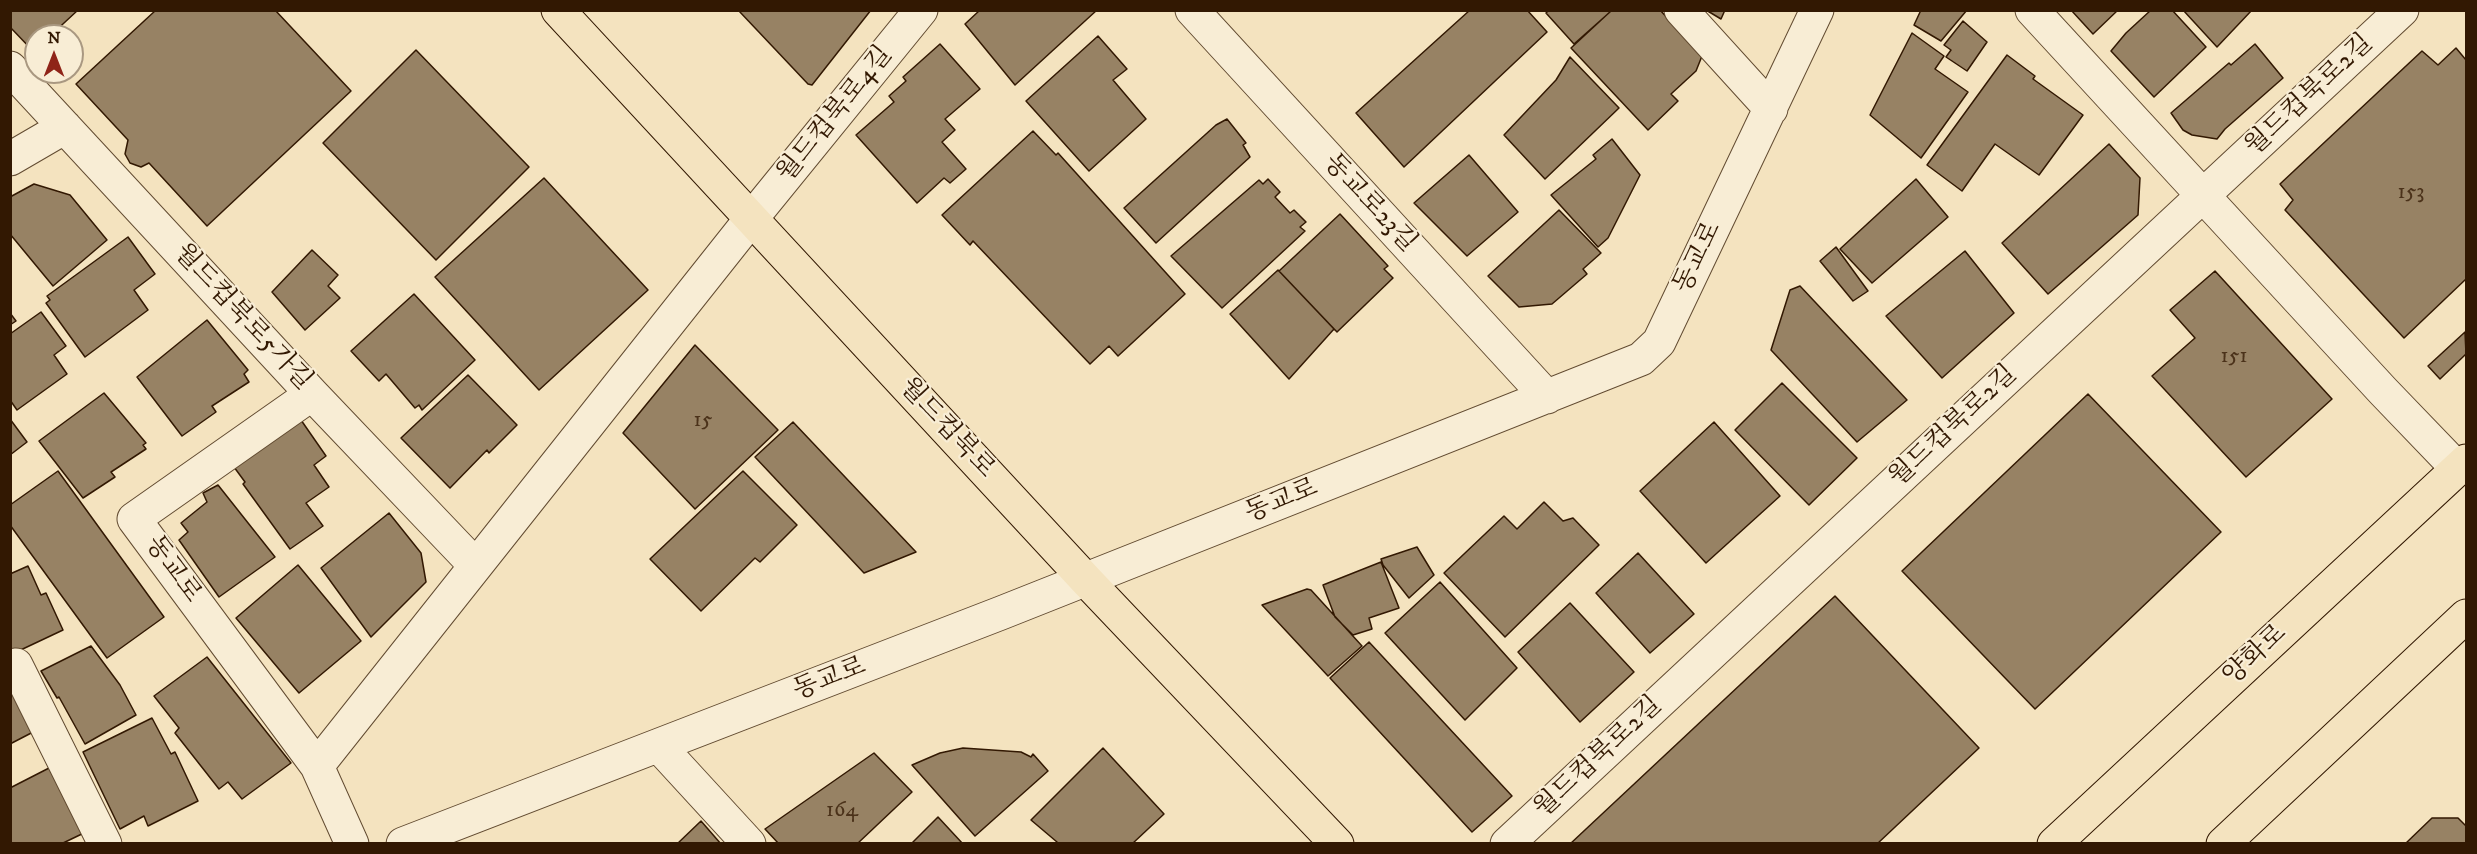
<!DOCTYPE html>
<meta charset="utf-8">
<style>
body{margin:0}
#map{position:relative;width:2477px;height:854px;overflow:hidden;background:#f4e3bf;font-family:"IM FELL DW Pica",serif}
canvas{display:block}
.frame{position:absolute;inset:0;border:12px solid #321802;pointer-events:none}
.north{position:absolute;left:24px;top:24px;width:60px;height:60px;box-sizing:border-box;background:#f8edd5;border:2px solid #a99881;border-radius:50%;rotate:0deg;font-size:16px;font-weight:700;line-height:24px;text-align:center;color:#321802}
.north::after{content:'';display:block;margin:auto;width:21px;height:27px;background:#8f2418;clip-path:polygon(50% 0,100% 100%,50% 72%,0 100%)}
</style>
<div id="map">
<canvas width="2477" height="854"></canvas>
<div class="frame"></div>
<div class="north">N</div>
</div>
<script>
const g = document.querySelector('canvas').getContext('2d');
g.lineJoin = 'round';
function fill(path, color) {
  g.fillStyle = color;
  g.fill(path, 'evenodd');
}
function strokePath(path, color, width, dash) {
  g.strokeStyle = color;
  g.lineWidth = width;
  g.lineCap = dash ? 'butt' : 'round';
  g.setLineDash(dash || []);
  g.stroke(path);
}
function write(font, color, halo, rows, align = 'center') {
  g.font = font + ' "IM FELL DW Pica","Noto Serif KR",serif';
  g.lineWidth = 4.5;
  g.setLineDash([]);
  g.textBaseline = 'middle';
  g.strokeStyle = halo;
  g.fillStyle = color;
  for (const [text, x, y, turn = 0] of rows) {
    g.save();
    g.translate(x, y);
    g.rotate((+turn || 0) * Math.PI / 180);
    g.textAlign = isNaN(turn) ? turn : align;
    if (halo) g.strokeText(text, 0, 0);
    g.fillText(text, 0, 0);
    g.restore();
  }
}
const building = new Path2D(`
 M 10,10 L 78,10 L 50,36 L 36,36 L 36,49 L 33,51 L 10,27 Z
 M 156,10 L 275,10 L 351,91 L 207,226 L 149,163 L 141,167 L 130,163 L 125,154 L 128,140 L 76,84 Z
 M 871,10 L 812,85 L 808,84 L 739,11 Z
 M 980,10 L 1097,10 L 1015,85 L 965,24 Z
 M 1470,10 L 1527,10 L 1547,32 L 1404,167 L 1356,113 Z
 M 1549,10 L 1609,10 L 1610,12 L 1574,44 L 1546,13 Z
 M 1612,10 L 1660,10 L 1702,56 L 1696,71 L 1671,94 L 1678,101 L 1648,130 L 1571,48 Z
 M 1706,10 L 1725,10 L 1721,19 Z
 M 1921,10 L 1967,10 L 1941,41 L 1914,25 Z
 M 2071,10 L 2118,10 L 2093,34 Z
 M 2151,10 L 2172,10 L 2206,47 L 2154,97 L 2111,51 L 2126,33 Z
 M 2183,10 L 2252,10 L 2217,47 Z
 M 1963,21 L 1987,42 L 1967,71 L 1946,57 L 1951,50 L 1944,45 Z
 M 1912,33 L 1944,56 L 1935,69 L 1968,92 L 1921,158 L 1870,115 Z
 M 1098,36 L 1127,69 L 1113,80 L 1146,119 L 1089,171 L 1026,101 Z
 M 940,44 L 980,89 L 945,119 L 955,130 L 942,142 L 966,169 L 950,183 L 944,178 L 917,203 L 856,135 L 894,102 L 889,96 L 906,81 L 903,77 Z
 M 2255,44 L 2283,78 L 2225,129 L 2217,139 L 2192,135 L 2183,130 L 2171,113 L 2229,63 L 2231,65 Z
 M 2456,48 L 2466,60 L 2466,279 L 2404,338 L 2285,210 L 2293,200 L 2280,184 L 2422,51 L 2438,65 Z
 M 416,50 L 529,167 L 436,260 L 323,143 Z
 M 2007,55 L 2035,76 L 2033,79 L 2083,115 L 2039,175 L 1995,144 L 1962,191 L 1927,165 Z
 M 1570,57 L 1619,108 L 1545,179 L 1504,135 L 1556,80 Z
 M 1227,119 L 1246,143 L 1243,145 L 1250,157 L 1156,243 L 1124,208 L 1216,125 Z
 M 1033,131 L 1056,155 L 1058,153 L 1185,294 L 1118,356 L 1109,346 L 1090,364 L 973,241 L 970,245 L 942,215 Z
 M 1612,139 L 1640,175 L 1608,238 L 1598,247 L 1551,195 L 1596,159 L 1593,155 Z
 M 2109,144 L 2140,178 L 2138,215 L 2048,294 L 2002,243 Z
 M 1469,155 L 1518,212 L 1467,256 L 1414,203 Z
 M 544,178 L 648,290 L 539,390 L 435,277 Z
 M 1268,179 L 1280,192 L 1275,197 L 1290,213 L 1294,210 L 1306,222 L 1300,227 L 1305,231 L 1222,308 L 1171,256 L 1259,180 L 1263,184 Z
 M 1916,179 L 1948,217 L 1872,283 L 1840,249 Z
 M 34,184 L 70,195 L 107,240 L 53,286 L 10,234 L 10,197 Z
 M 1559,210 L 1601,253 L 1583,269 L 1587,274 L 1552,304 L 1519,307 L 1488,276 Z
 M 1340,214 L 1388,266 L 1384,269 L 1393,278 L 1337,332 L 1279,271 Z
 M 128,237 L 155,274 L 134,290 L 148,310 L 85,357 L 46,303 L 50,300 L 47,296 Z
 M 1836,247 L 1868,291 L 1853,301 L 1820,261 Z
 M 312,250 L 338,275 L 328,286 L 340,298 L 305,330 L 272,292 Z
 M 1965,251 L 2014,313 L 1942,378 L 1886,316 Z
 M 1278,270 L 1334,329 L 1289,379 L 1230,314 Z
 M 2215,271 L 2332,399 L 2246,477 L 2152,376 L 2195,338 L 2170,310 Z
 M 1800,286 L 1907,400 L 1857,442 L 1771,350 L 1790,290 Z
 M 414,294 L 475,360 L 422,410 L 419,405 L 415,408 L 386,374 L 379,381 L 351,351 Z
 M 41,312 L 66,346 L 54,355 L 67,374 L 17,410 L 10,400 L 10,334 Z
 M 10,313 L 16,321 L 10,325 Z
 M 207,320 L 248,370 L 244,374 L 249,382 L 212,406 L 216,412 L 182,436 L 137,377 Z
 M 2465,332 L 2466,354 L 2440,379 L 2428,366 Z
 M 695,345 L 778,430 L 695,509 L 623,433 Z
 M 468,375 L 517,425 L 489,453 L 487,450 L 450,488 L 401,438 Z
 M 1782,383 L 1857,458 L 1809,505 L 1735,430 Z
 M 104,393 L 146,443 L 143,445 L 146,449 L 111,472 L 115,477 L 83,498 L 39,441 Z
 M 2088,394 L 2221,532 L 2035,709 L 1902,571 Z
 M 10,419 L 27,442 L 10,455 Z
 M 301,420 L 326,456 L 314,465 L 329,487 L 306,503 L 323,526 L 290,549 L 243,484 L 245,482 L 234,467 Z
 M 793,422 L 916,552 L 864,573 L 755,457 Z
 M 1714,422 L 1780,496 L 1706,563 L 1640,491 Z
 M 58,471 L 164,617 L 107,658 L 10,525 L 10,505 Z
 M 743,471 L 797,525 L 760,562 L 755,558 L 701,611 L 650,559 Z
 M 218,485 L 275,557 L 219,597 L 179,540 L 188,532 L 181,523 L 207,502 L 203,493 Z
 M 1544,502 L 1563,521 L 1573,518 L 1599,545 L 1505,637 L 1444,573 L 1504,516 L 1517,529 Z
 M 389,513 L 421,553 L 426,582 L 371,637 L 321,568 Z
 M 1417,547 L 1434,575 L 1409,598 L 1383,565 L 1381,559 Z
 M 1638,553 L 1694,614 L 1650,653 L 1596,593 Z
 M 1381,562 L 1399,608 L 1369,618 L 1372,629 L 1353,635 L 1335,617 L 1323,585 Z
 M 298,565 L 361,641 L 299,693 L 236,618 Z
 M 28,566 L 41,595 L 46,593 L 63,630 L 10,655 L 10,574 Z
 M 1440,582 L 1517,668 L 1465,720 L 1385,633 Z
 M 1307,589 L 1311,590 L 1362,646 L 1328,676 L 1262,605 Z
 M 1835,596 L 1979,748 L 1877,844 L 1570,844 Z
 M 1570,603 L 1634,672 L 1580,722 L 1518,652 Z
 M 1369,642 L 1512,796 L 1472,832 L 1330,678 Z
 M 91,646 L 120,685 L 136,715 L 85,744 L 59,697 L 57,698 L 41,671 Z
 M 207,657 L 291,763 L 242,799 L 228,782 L 219,789 L 175,733 L 179,728 L 154,696 Z
 M 10,678 L 37,730 L 10,744 Z
 M 152,718 L 171,754 L 175,752 L 198,801 L 148,826 L 144,816 L 120,829 L 83,752 Z
 M 963,748 L 1021,752 L 1031,757 L 1033,754 L 1048,771 L 975,836 L 912,765 L 940,753 Z
 M 1103,748 L 1164,814 L 1132,844 L 1055,844 L 1057,842 L 1031,820 Z
 M 874,753 L 912,792 L 857,844 L 779,844 L 765,829 Z
 M 51,767 L 86,832 L 61,844 L 10,844 L 10,788 Z
 M 938,817 L 963,844 L 911,844 Z
 M 2432,818 L 2458,818 L 2466,826 L 2466,844 L 2405,844 Z
 M 701,821 L 721,844 L 677,844 Z`);
fill(building, '#978264');
strokePath(building, '#321802', 1.5);
const minor = new Path2D(`
 M 1192,10 L 1547,397
 M 1681,10 L 1771,109
 M 2032,10 L 2383,391 L 2458,469
 M 10,68 L 312,394 L 475,565
 M 10,159 L 65,127
 M 312,394 L 134,519 L 317,766
 M 16,665 L 105,844
 M 659,746 L 749,844
 M 352,844 L 317,766 L 751,219 L 921,10
 M 403,844 L 1001,613 L 1641,359 L 1659,342 L 1817,10
 M 1507,844 L 2402,10`);
const major = new Path2D(`
 M 558,10 L 1086,580 L 1337,844
 M 2054,844 L 2466,461
 M 2223,844 L 2466,616`);
strokePath(minor, '#624b31', 35);
strokePath(major, '#321802', 35);
strokePath(minor, '#f8edd5', 33);
strokePath(major, '#f4e3bf', 33);
write('22px', '#4b321a', null, [
 ["153",2411,193],
 ["151",2234,357],
 ["15",703,421],
 ["164",842,811]
]);
write('26px', '#321802', '#f8edd5', [
 ["월드컵북로2길",2310,96,-43],
 ["월드컵북로4길",836,115,-51],
 ["동교로23길",1369,204,47],
 ["동교로",1699,258,-64],
 ["월드컵북로5가길",242,318,47],
 ["월드컵북로2길",1954,427,-43],
 ["월드컵북로",946,429,47],
 ["동교로",1282,502,-22],
 ["동교로",172,570,54],
 ["양화로",2256,656,-43],
 ["동교로",830,680,-21],
 ["월드컵북로2길",1599,758,-43]
]);
</script>
